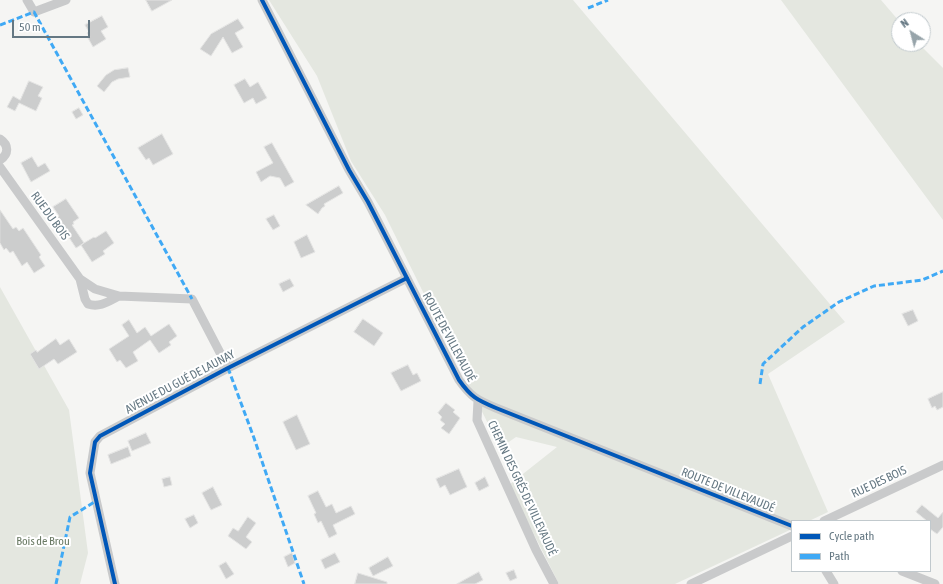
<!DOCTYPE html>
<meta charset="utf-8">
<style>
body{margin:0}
#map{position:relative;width:943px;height:584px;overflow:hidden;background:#f5f5f3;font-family:"Asap Condensed",sans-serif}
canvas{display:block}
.legend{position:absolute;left:791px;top:520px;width:140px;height:52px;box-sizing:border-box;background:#fff;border:1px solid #c1c9cd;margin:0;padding:5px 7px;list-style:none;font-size:12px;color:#657883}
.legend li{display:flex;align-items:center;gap:8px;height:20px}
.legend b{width:20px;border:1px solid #c1c9cd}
.north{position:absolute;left:891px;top:12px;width:40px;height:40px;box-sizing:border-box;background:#fff;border:1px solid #c1c9cd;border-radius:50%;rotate:324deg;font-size:11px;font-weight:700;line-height:16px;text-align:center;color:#657883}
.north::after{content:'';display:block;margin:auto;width:14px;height:18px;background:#97a4aa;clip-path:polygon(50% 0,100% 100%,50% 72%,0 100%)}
.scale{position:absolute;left:12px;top:20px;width:78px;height:18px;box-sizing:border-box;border:2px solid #657883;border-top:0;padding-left:5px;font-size:12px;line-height:14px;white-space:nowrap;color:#657883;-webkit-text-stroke:3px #fff;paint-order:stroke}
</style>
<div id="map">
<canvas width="943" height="584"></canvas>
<ul class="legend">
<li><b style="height:5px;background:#0057b8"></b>Cycle path</li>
<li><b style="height:5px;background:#3fa9f5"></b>Path</li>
</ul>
<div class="north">N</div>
<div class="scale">50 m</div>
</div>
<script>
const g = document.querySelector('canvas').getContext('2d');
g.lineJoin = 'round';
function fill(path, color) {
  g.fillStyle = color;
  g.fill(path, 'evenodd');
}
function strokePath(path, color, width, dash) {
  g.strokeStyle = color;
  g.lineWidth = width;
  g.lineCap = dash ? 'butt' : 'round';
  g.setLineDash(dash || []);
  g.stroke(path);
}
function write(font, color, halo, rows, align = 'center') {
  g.font = font + ' "Asap Condensed",sans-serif';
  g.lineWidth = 4;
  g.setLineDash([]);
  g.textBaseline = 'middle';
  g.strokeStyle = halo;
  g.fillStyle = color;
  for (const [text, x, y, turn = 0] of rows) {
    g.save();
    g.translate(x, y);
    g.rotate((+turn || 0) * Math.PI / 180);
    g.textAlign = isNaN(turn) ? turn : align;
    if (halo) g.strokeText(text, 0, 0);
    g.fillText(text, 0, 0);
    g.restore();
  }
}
fill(new Path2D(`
 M 269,0 L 573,0 L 845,322 L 768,374 L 828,512 L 809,521 L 792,521 L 792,529 L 675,584 L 559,584 L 509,485 L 557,447 L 516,437 L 500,448 L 385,215 L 351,161 L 317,76 Z
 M 781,0 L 881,0 L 899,21 L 899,44 L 919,44 L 943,68 L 943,220 Z
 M 0,287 L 69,410 L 88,553 L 80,584 L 0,584 Z`), '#e4e7e0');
const building = new Path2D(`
 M 146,0 L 172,0 L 152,11 Z
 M 102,16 L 108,27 L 101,31 L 106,39 L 93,47 L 88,38 L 90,37 L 87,33 L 89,32 L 85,25 Z
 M 238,19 L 244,28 L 235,33 L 243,47 L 232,53 L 223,37 L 211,56 L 200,49 L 211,34 Z
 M 128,68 L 130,77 L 118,79 L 112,82 L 104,92 L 97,86 L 106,75 L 114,70 Z
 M 245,79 L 250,87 L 258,82 L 267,98 L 256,104 L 253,98 L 244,103 L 234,85 Z
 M 29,81 L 43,87 L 38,96 L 42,98 L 36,111 L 19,103 L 15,111 L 7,107 L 13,96 L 20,100 Z
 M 79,108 L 83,115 L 76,119 L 72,112 Z
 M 162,134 L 173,154 L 153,165 L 149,158 L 146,160 L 138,148 Z
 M 272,143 L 294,182 L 285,187 L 280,178 L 270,176 L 261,182 L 256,172 L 273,163 L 264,147 Z
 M 32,157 L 38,167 L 45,163 L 50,171 L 31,182 L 21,163 Z
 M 339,186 L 343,193 L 324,204 L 325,206 L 322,208 L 318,214 L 306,205 Z
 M 66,199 L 79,218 L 73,222 L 74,224 L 72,225 L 84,243 L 94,237 L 95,238 L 106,231 L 114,243 L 103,251 L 105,254 L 92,262 L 81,245 L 84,243 L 76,248 L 64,230 L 61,232 L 53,219 L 59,216 L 53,207 Z
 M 0,210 L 13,229 L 16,227 L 19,231 L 23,228 L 41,255 L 39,257 L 45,266 L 34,273 L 27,262 L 22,266 L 13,251 L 10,253 L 6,248 L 4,250 L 0,243 Z
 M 274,215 L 280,226 L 273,230 L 266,219 Z
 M 307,235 L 315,252 L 301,258 L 294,242 Z
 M 290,279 L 294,286 L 283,292 L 279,284 Z
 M 913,310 L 918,321 L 908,326 L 902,314 Z
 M 363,319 L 383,333 L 374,346 L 354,332 Z
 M 129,320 L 137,333 L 145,327 L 151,336 L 169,324 L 177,336 L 169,342 L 171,345 L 159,353 L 150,340 L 133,352 L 138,361 L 126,368 L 120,360 L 117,362 L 109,349 L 129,336 L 122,325 Z
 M 56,339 L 60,345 L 69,339 L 77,352 L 58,364 L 54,359 L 39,369 L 30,354 L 36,350 L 37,352 Z
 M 408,365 L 413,375 L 417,373 L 421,381 L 401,391 L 391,373 Z
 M 943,392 L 943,407 L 937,410 L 935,406 L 932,408 L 928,399 Z
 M 446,403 L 455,410 L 453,412 L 460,418 L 449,434 L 441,428 L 445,424 L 440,420 L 442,417 L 438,413 Z
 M 297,415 L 310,444 L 296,450 L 283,422 Z
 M 146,433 L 151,443 L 132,451 L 128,441 Z
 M 128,447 L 131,456 L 111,464 L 108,455 Z
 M 459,469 L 467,487 L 450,495 L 445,485 L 440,488 L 436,479 Z
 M 170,477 L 172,485 L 164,487 L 162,479 Z
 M 485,477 L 489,486 L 479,491 L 475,483 Z
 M 213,487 L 222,505 L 211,510 L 202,493 Z
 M 318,491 L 326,507 L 332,504 L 336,513 L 351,506 L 355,514 L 333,525 L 337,534 L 329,538 L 321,521 L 318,523 L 314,514 L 316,513 L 308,496 Z
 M 922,505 L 938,518 L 943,512 L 943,527 L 937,534 L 930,529 L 930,521 L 927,521 L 916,512 Z
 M 194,515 L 198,523 L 190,528 L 185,519 Z
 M 248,517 L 256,523 L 246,537 L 252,542 L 246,549 L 228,536 L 233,528 L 238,531 Z
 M 292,553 L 295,563 L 288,567 L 284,557 Z
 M 335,553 L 340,562 L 325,569 L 321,560 Z
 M 388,557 L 393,566 L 373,576 L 369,568 Z
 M 226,562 L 234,574 L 226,579 L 219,566 Z
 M 514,570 L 517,578 L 510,581 L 506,573 Z
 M 479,572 L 483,580 L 475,584 L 457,584 Z
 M 358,573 L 387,582 L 387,584 L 355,584 Z`);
fill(building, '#cccdcd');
strokePath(building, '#e4e4e3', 1);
strokePath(new Path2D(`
 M 27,0 L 34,12 L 66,0
 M 262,0 L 349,170 L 368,202 L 459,380 C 471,397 477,400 496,408 L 792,526
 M 0,139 C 9,145 9,154 0,160
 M 0,167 L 80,279 L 95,289 L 119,296 L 192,299 L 228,368
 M 80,279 L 85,299 L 88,304 C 100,308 109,301 119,296
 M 478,401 L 477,420 L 536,550 L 554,584
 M 824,521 L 943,465
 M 826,571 L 834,584
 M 902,571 L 935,584
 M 115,584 L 90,473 L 95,442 L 100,436 L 228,368 L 407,278
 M 691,584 L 792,536`), '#c9cacb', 9);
strokePath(new Path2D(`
 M 588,8 L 608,0
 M 0,25 L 34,12 L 192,299
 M 228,368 L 254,438 L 304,584
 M 760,384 L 763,364 L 803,327 L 839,302 L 874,286 L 922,280 L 943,271
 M 56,584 L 70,517 L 96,501`), '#3fa9f5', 3, [6, 3]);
strokePath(new Path2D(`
 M 262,0 L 349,170 L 368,202 L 459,380 C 471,397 477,400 496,408 L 792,526
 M 115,584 L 90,473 L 95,442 L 100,436 L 228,368 L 407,278`), '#0057b8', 4);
write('12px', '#657883', '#fff', [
 ["RUE DU BOIS",50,216,54],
 ["ROUTE DE VILLEVAUDÉ",449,337,62],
 ["AVENUE DU GUÉ DE LAUNAY",180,382,-28],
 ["RUE DES BOIS",879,482,-25],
 ["CHEMIN DES GRÉS DE VILLEVAUDÉ",522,488,65],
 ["ROUTE DE VILLEVAUDÉ",728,490,22]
]);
write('12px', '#6a7a64', '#fff', [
 ["Bois de Brou",43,541]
]);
</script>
